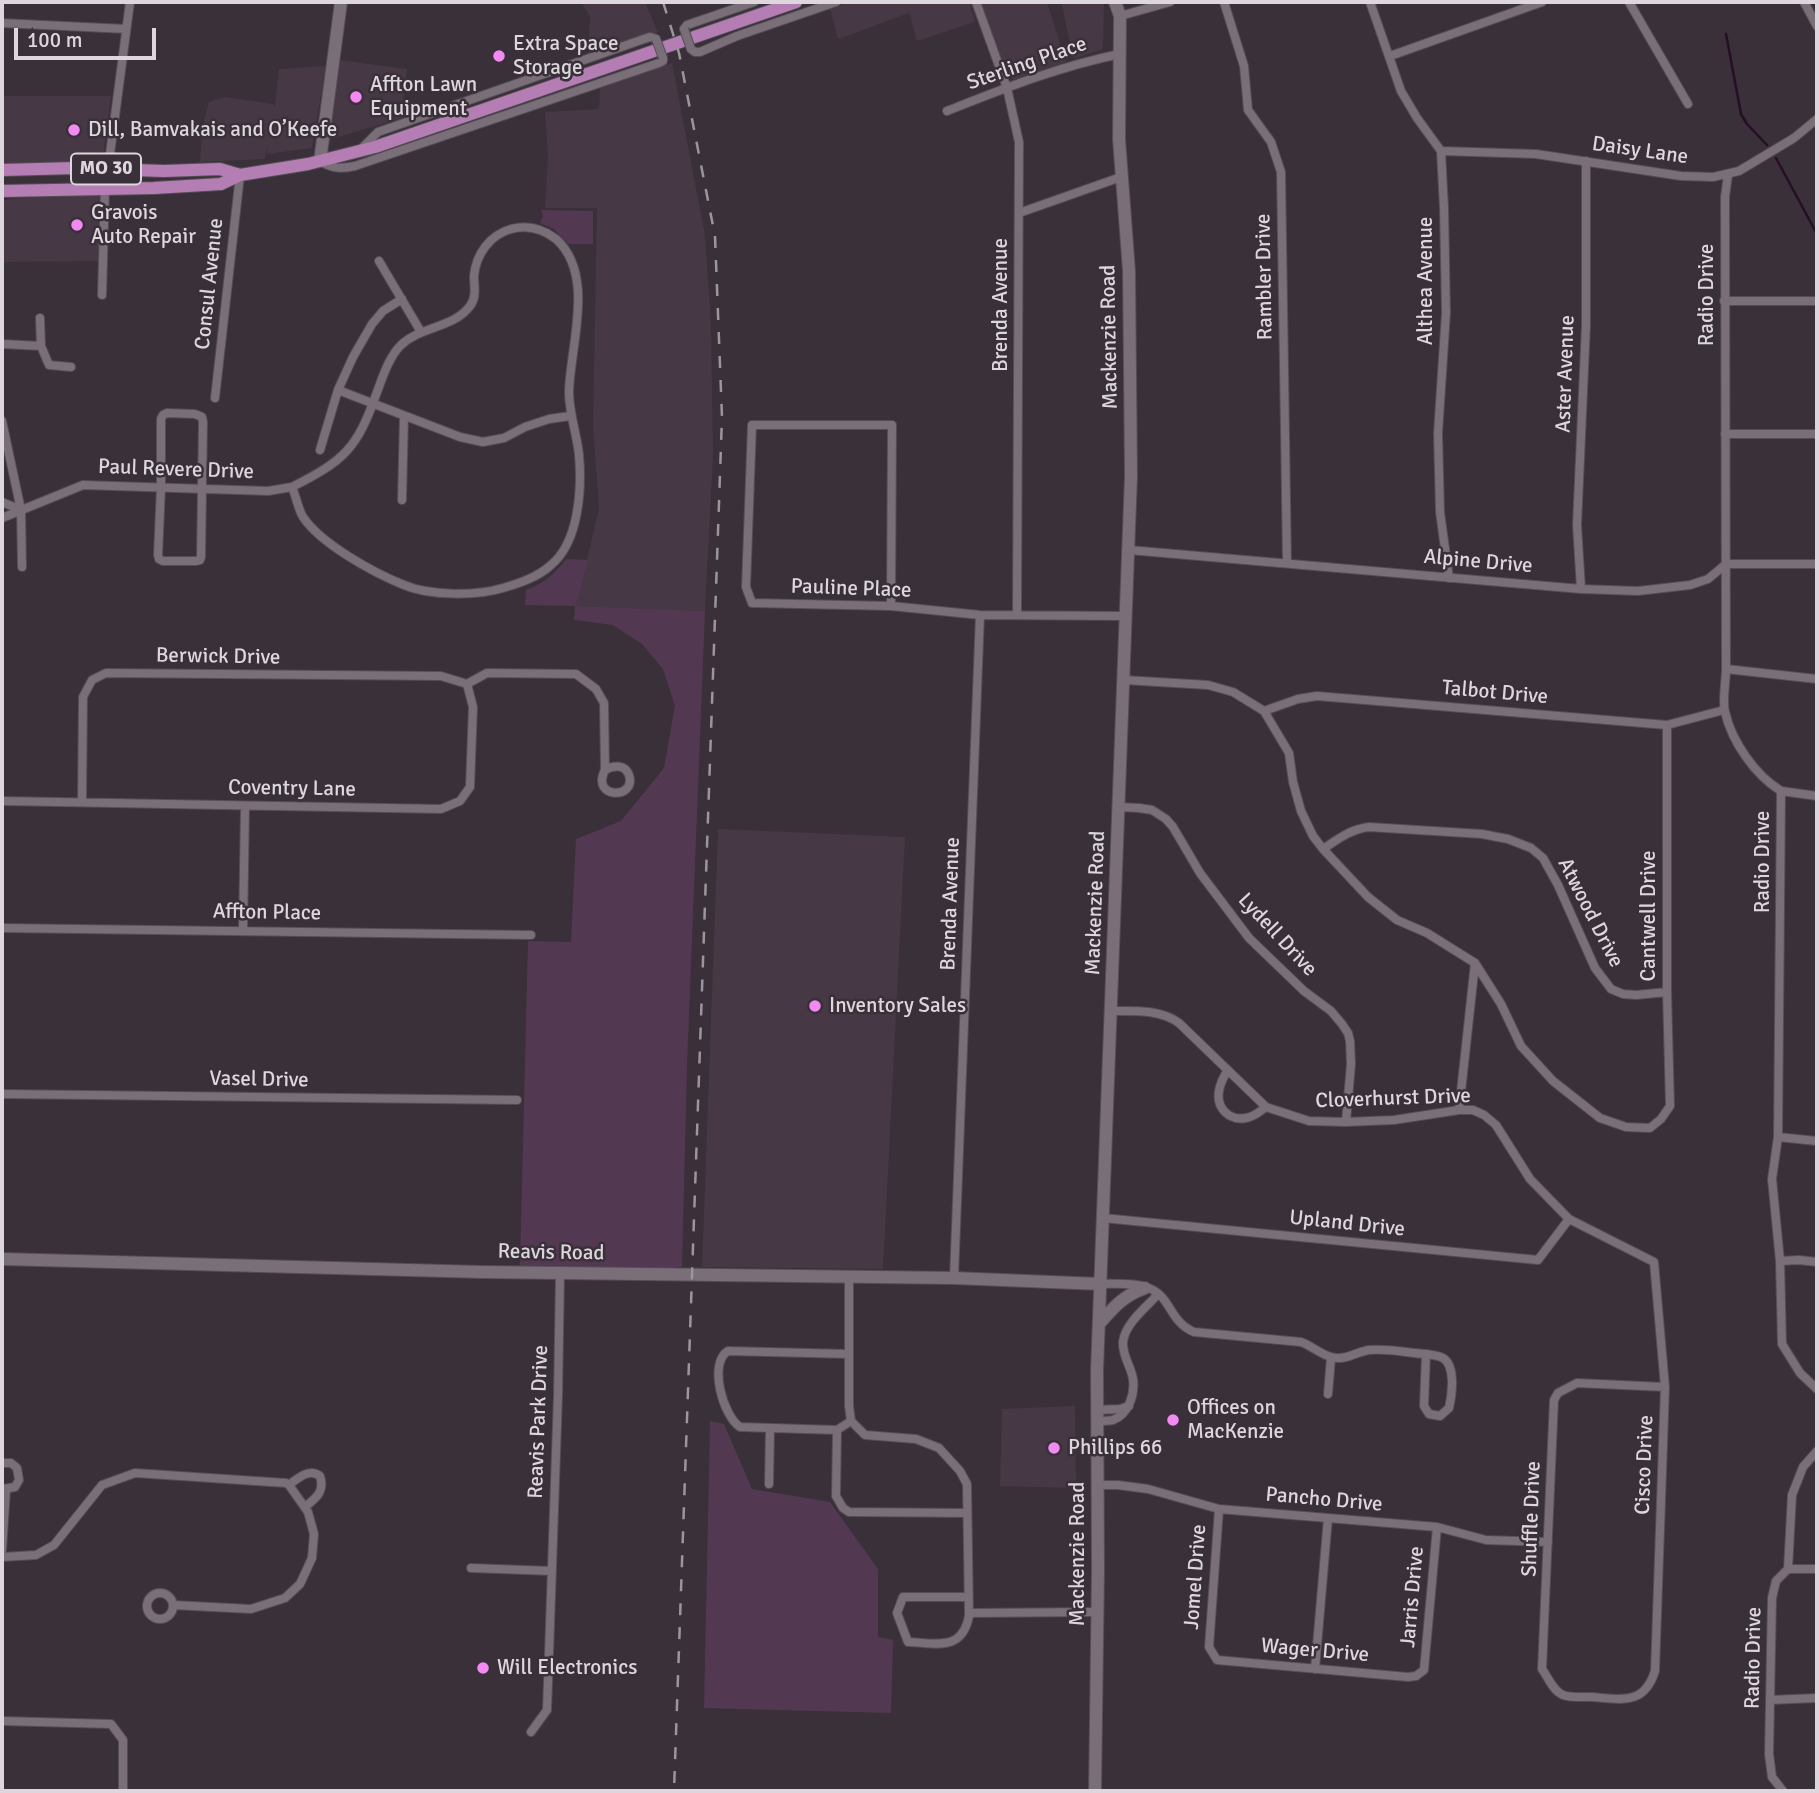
<!DOCTYPE html>
<meta charset="utf-8">
<style>
body{margin:0}
#map{position:relative;width:1819px;height:1793px;overflow:hidden;background:#393039;font-family:Signika,sans-serif}
canvas{display:block}
.frame{position:absolute;inset:0;border:4px solid #ddd7dd;pointer-events:none}
.scale{position:absolute;left:14px;top:28px;width:142px;height:32px;box-sizing:border-box;border:4px solid #ddd7dd;border-top:0;padding-left:9px;font-size:21px;line-height:24px;white-space:nowrap;color:#ddd7dd;-webkit-text-stroke:5px #393039;paint-order:stroke}
</style>
<div id="map">
<canvas width="1819" height="1793"></canvas>
<div class="frame"></div>
<div class="scale">100 m</div>
</div>
<script>
const g = document.querySelector('canvas').getContext('2d');
g.lineJoin = 'round';
function fill(path, color) {
  g.fillStyle = color;
  g.fill(path, 'evenodd');
}
function strokePath(path, color, width, dash) {
  g.strokeStyle = color;
  g.lineWidth = width;
  g.lineCap = dash ? 'butt' : 'round';
  g.setLineDash(dash || []);
  g.stroke(path);
}
function write(font, color, halo, rows, align = 'center') {
  g.font = font + ' Signika,sans-serif';
  g.lineWidth = 5;
  g.setLineDash([]);
  g.textBaseline = 'middle';
  g.strokeStyle = halo;
  g.fillStyle = color;
  for (const [text, x, y, turn = 0] of rows) {
    g.save();
    g.translate(x, y);
    g.rotate((+turn || 0) * Math.PI / 180);
    g.textAlign = isNaN(turn) ? turn : align;
    if (halo) g.strokeText(text, 0, 0);
    g.fillText(text, 0, 0);
    g.restore();
  }
}
fill(new Path2D(`
 M 581,2 L 645,2 L 658,33 L 588,54 L 590,16 Z
 M 850,2 L 969,2 L 975,22 L 917,41 L 909,13 L 838,39 L 830,9 Z
 M 979,2 L 1047,2 L 1066,62 L 1013,80 L 1000,56 Z
 M 1066,2 L 1104,2 L 1103,49 L 1073,59 L 1062,4 Z
 M 339,60 L 407,69 L 401,118 L 329,140 Z
 M 672,63 L 705,235 L 711,324 L 713,455 L 705,611 L 576,606 L 599,508 L 593,427 L 597,208 L 545,208 L 548,157 L 545,112 L 599,109 L 600,88 Z
 M 326,66 L 312,148 L 267,154 L 267,145 L 265,159 L 200,162 L 202,129 L 209,102 L 225,97 L 273,104 L 273,107 L 275,105 L 279,69 Z
 M 2,96 L 111,96 L 103,157 L 101,161 L 97,164 L 2,165 Z
 M 61,195 L 101,195 L 98,261 L 2,262 L 2,200 Z
 M 718,829 L 905,837 L 883,1269 L 702,1267 Z
 M 1075,1406 L 1076,1488 L 1000,1486 L 1002,1409 Z`), '#473846');
fill(new Path2D(`
 M 541,210 L 593,211 L 593,244 L 568,244 L 554,229 L 540,223 L 543,216 Z
 M 566,559 L 588,560 L 576,606 L 705,611 L 687,1065 L 682,1267 L 664,1269 L 520,1266 L 528,941 L 571,942 L 576,839 L 621,821 L 664,768 L 675,706 L 663,669 L 642,644 L 613,625 L 574,620 L 575,606 L 525,605 L 526,590 C 543,584 555,574 566,559 Z
 M 710,1421 L 724,1424 L 752,1489 L 830,1502 L 878,1569 L 878,1637 L 893,1640 L 891,1713 L 704,1708 Z`), '#533852');
strokePath(new Path2D(`
 M 1726,34 L 1741,114 L 1747,124 L 1767,145
 M 1776,158 L 1817,234`), '#270e27', 2.5);
const street = new Path2D(`
 M 976,2 L 1007,88 L 1019,142 L 1017,615
 M 1224,2 L 1244,66 L 1248,110 L 1271,142 L 1281,172 L 1287,563
 M 1370,2 L 1401,91 L 1417,118 L 1441,151 L 1444,208 L 1446,313 L 1438,433 L 1440,512 L 1449,578
 M 1629,2 L 1688,104
 M 1804,2 L 1817,26
 M 1120,16 L 1170,2
 M 2,23 L 126,29
 M 684,29 L 687,25 L 754,2
 M 691,49 L 695,52 L 700,52 L 737,36 L 836,2
 M 1390,56 L 1542,2
 M 947,111 C 1003,89 1060,66 1120,54
 M 361,149 L 378,132 L 644,39 L 650,37 L 656,39
 M 1441,151 L 1536,154 L 1681,176 L 1713,177 L 1739,171 L 1794,138 L 1817,119
 M 320,161 C 333,169 341,169 355,166 L 659,63 L 663,61 L 663,58
 M 108,169 L 130,2
 M 1728,175 L 1725,197 L 1726,669 C 1726,682 1722,700 1725,712 C 1732,742 1755,775 1781,791 L 1778,1137 L 1772,1179 L 1780,1261 L 1782,1344 L 1800,1373 L 1817,1389
 M 1019,213 L 1121,177
 M 379,261 L 421,332
 M 102,295 L 105,188
 M 1724,301 L 1817,301
 M 40,318 L 41,346
 M 2,344 L 41,346 L 49,365 L 71,367
 M 338,390 L 460,437 L 483,442 L 504,438 L 525,427 L 549,419 L 570,416
 M 215,398 L 240,175
 M 167,413 L 195,414 L 202,417 L 203,422 L 201,557 L 200,560 L 196,561 L 163,561 L 159,559 L 158,555 L 161,487 L 161,419 L 163,415 Z
 M 2,421 L 21,510 L 22,567
 M 1725,434 L 1817,434
 M 320,450 L 338,390 L 353,357 L 372,324 L 383,311 L 402,299
 M 402,500 L 404,416
 M 2,502 L 21,510
 M 2,518 L 83,485 L 268,491 L 292,487 C 296,496 298,509 303,517 C 321,544 374,573 404,585 C 430,596 476,596 503,588 C 520,583 538,577 551,565 C 579,542 582,489 579,455 C 577,434 569,414 569,392 C 570,346 596,275 556,239 C 543,229 527,225 511,229 C 490,235 476,254 474,276 C 474,287 477,297 470,306 C 454,328 421,326 401,345 C 389,357 383,376 377,392 C 357,449 345,460 292,487
 M 1129,550 L 1581,589 L 1638,591 L 1690,585 L 1708,579 L 1726,564 L 1817,564
 M 1581,589 L 1577,525 L 1586,325 L 1586,161
 M 891,606 L 892,425 L 752,425 L 746,587 L 752,603 L 891,606 L 980,615 L 1127,616
 M 1726,669 L 1817,679
 M 1124,680 L 1208,685 L 1233,692 L 1264,711 L 1289,753 L 1293,782 L 1301,811 L 1313,836 L 1323,849 L 1368,897 L 1397,920 L 1427,933 L 1475,963 L 1501,1004 L 1521,1046 L 1553,1081 L 1600,1118 L 1626,1127 L 1650,1128 L 1661,1119 L 1670,1106 L 1667,992 L 1667,725
 M 467,684 L 487,673 L 576,674 L 596,689 L 604,703 L 605,770 C 590,799 637,800 629,775 C 625,764 613,765 605,770
 M 1264,711 L 1298,699 L 1317,696 L 1667,725 L 1724,710
 M 1781,791 L 1817,796
 M 2,801 L 441,809 L 460,801 L 470,787 L 473,707 L 467,684
 M 82,801 L 83,697 L 92,680 L 106,673 L 441,676 L 467,684
 M 1119,807 L 1139,808 L 1152,810 L 1166,819 L 1173,827 L 1200,873 L 1249,938 L 1304,991 L 1331,1011 L 1342,1024 L 1348,1033 L 1350,1041 L 1351,1064 L 1346,1122
 M 1323,849 C 1338,839 1351,829 1369,827 L 1482,834 L 1508,839 L 1531,848 L 1543,858 L 1558,885 L 1595,968 L 1611,989 L 1623,994 L 1636,995 L 1667,992
 M 2,928 L 531,935
 M 243,930 L 245,806
 M 1111,1011 C 1134,1011 1160,1009 1179,1023 L 1266,1107 L 1309,1121 L 1346,1122 L 1394,1120 L 1459,1110 L 1473,1110 L 1484,1115 L 1496,1125 L 1530,1179 L 1569,1219 L 1654,1262 L 1665,1387 L 1655,1671 C 1644,1706 1621,1699 1591,1697 C 1583,1697 1570,1698 1563,1695 C 1553,1691 1548,1677 1542,1669 L 1554,1400 L 1558,1393 L 1577,1383 L 1665,1387
 M 1228,1070 C 1224,1076 1220,1084 1219,1091 C 1216,1108 1229,1121 1246,1118 C 1254,1117 1259,1112 1266,1107
 M 2,1094 L 517,1100
 M 1459,1110 L 1475,963
 M 1778,1137 L 1817,1141
 M 1103,1218 L 1538,1260 L 1569,1219
 M 1780,1261 L 1799,1260 L 1817,1262
 M 849,1277 L 849,1406 L 851,1421 L 865,1435 L 916,1439 L 939,1448 L 960,1471 L 967,1484 L 969,1616 C 962,1652 936,1643 908,1642 L 897,1613 L 903,1597 L 968,1597
 M 954,1278 L 980,615
 M 1100,1284 C 1116,1284 1136,1282 1151,1289 C 1171,1298 1170,1322 1194,1332 L 1301,1342 C 1312,1346 1320,1354 1331,1357 C 1345,1361 1356,1352 1369,1350 C 1387,1348 1408,1353 1426,1354
 M 848,1354 L 728,1351 C 708,1363 723,1416 740,1427 L 837,1430 L 851,1421
 M 1426,1354 C 1431,1355 1438,1355 1443,1358 C 1456,1366 1452,1395 1449,1408 L 1440,1416 L 1429,1414 L 1424,1406 Z
 M 1328,1394 L 1331,1358
 M 1097,1410 L 1120,1409 L 1129,1406
 M 1097,1421 C 1102,1421 1108,1421 1113,1420 C 1129,1414 1135,1394 1133,1379 C 1131,1366 1122,1356 1123,1342 C 1125,1323 1147,1307 1158,1294
 M 837,1430 L 836,1496 L 843,1508 L 849,1512 L 967,1513
 M 2,1463 L 11,1463 L 17,1468 L 19,1480 L 15,1487 L 3,1489
 M 769,1484 L 770,1428
 M 289,1485 C 298,1478 309,1468 320,1476 C 325,1492 316,1498 305,1507
 M 1097,1485 L 1118,1485 L 1148,1489 L 1219,1509 L 1437,1527 L 1486,1540 L 1548,1542
 M 1219,1509 L 1209,1647 L 1217,1660 L 1408,1677 L 1416,1676 L 1424,1670 L 1437,1527
 M 2,1550 L 6,1490
 M 2,1557 L 36,1555 L 54,1545 L 102,1485 L 135,1473 L 286,1483 L 289,1485 L 308,1512 L 314,1534 L 312,1558 L 300,1584 L 285,1598 L 251,1609 L 173,1605
 M 471,1568 L 552,1571
 M 1788,1569 L 1817,1569
 M147 1606a13 13 0 1 1 26 0a13 13 0 1 1-26 0Z
 M 969,1613 L 1097,1612
 M 1315,1669 L 1328,1518
 M 1770,1700 L 1817,1698
 M 2,1721 L 111,1724 L 123,1740 L 123,1791
 M 531,1732 L 547,1710 L 558,1396 L 560,1273
 M 1783,1791 L 1772,1777 L 1769,1754 L 1772,1598 L 1776,1581 L 1788,1569 L 1792,1495 L 1803,1467 L 1817,1451`);
const secondary = new Path2D(`
 M 320,161 L 341,2
 M 2,1259 L 482,1272 L 954,1278 L 1100,1284
 M 1099,1324 C 1113,1308 1124,1295 1145,1288
 M 1095,1791 L 1098,1570 L 1097,1370 L 1131,476 L 1129,271 L 1119,139 L 1120,16 L 1115,2`);
const primary = new Path2D(`
 M 2,170 L 75,168 L 164,171 L 220,169 L 240,175
 M 2,191 L 154,188 L 221,184 L 240,175 L 308,164 L 375,147 L 796,2`);
strokePath(street, '#554d55', 10);
strokePath(secondary, '#554d55', 14);
strokePath(primary, '#554d55', 14);
strokePath(street, '#7a6f79', 8);
strokePath(secondary, '#7a6f79', 12);
strokePath(primary, '#b47db3', 12);
strokePath(new Path2D(`
 M 663,2 L 679,53 L 715,236 L 722,417 L 674,1791`), '#9c959c', 2.5, [12, 12]);
const streetBridge = new Path2D(`
 M 684,29 L 691,49
 M 656,39 L 663,58`);
strokePath(streetBridge, '#554d55', 10, []);
strokePath(streetBridge, '#7a6f79', 8);
for (const [x, y, r, color] of [
 [499,56,7,"#f38af2"],
 [356,97,7,"#f38af2"],
 [74,130,7,"#f38af2"],
 [77,225,7,"#f38af2"],
 [815,1006,7,"#f38af2"],
 [1173,1420,7,"#f38af2"],
 [1054,1448,7,"#f38af2"],
 [483,1668,7,"#f38af2"]
]) {
  const dot = new Path2D();
  dot.arc(x, y, r, 0, 2 * Math.PI);
  g.fillStyle = color;
  g.fill(dot);
  strokePath(dot, '#393039', 2.5);
}
for (const [x, y, w] of [
 [106,169,70]
]) {
  const box = new Path2D();
  box.roundRect(x - w / 2, y - 15.5, w, 31, 5);
  g.fillStyle = '#393039';
  g.fill(box);
  strokePath(box, '#ddd7dd', 2);
}
write('bold 19px', '#ddd7dd', null, [
 ["MO 30",106,169]
]);
write('21px', '#ddd7dd', '#393039', [
 ["Extra Space",513,44],
 ["Storage",513,68],
 ["Affton Lawn",370,85],
 ["Equipment",370,109],
 ["Dill, Bamvakais and O’Keefe",88,130],
 ["Gravois",91,213],
 ["Auto Repair",91,237],
 ["Inventory Sales",829,1006],
 ["Offices on",1187,1408],
 ["MacKenzie",1187,1432],
 ["Phillips 66",1068,1448],
 ["Will Electronics",497,1668]
], 'left');
write('21px', '#ddd7dd', '#393039', [
 ["Sterling Place",1027,64,-19],
 ["Daisy Lane",1640,151,8],
 ["Rambler Drive",1265,277,-91],
 ["Althea Avenue",1426,281,-90],
 ["Consul Avenue",210,284,-84],
 ["Radio Drive",1707,295,-90],
 ["Brenda Avenue",1001,305,-90],
 ["Mackenzie Road",1110,337,-91],
 ["Aster Avenue",1566,374,-88],
 ["Paul Revere Drive",176,470,2],
 ["Alpine Drive",1478,562,5],
 ["Pauline Place",851,589,2],
 ["Berwick Drive",218,657,1],
 ["Talbot Drive",1495,693,5],
 ["Coventry Lane",292,789,1],
 ["Radio Drive",1763,862,-90],
 ["Mackenzie Road",1096,903,-88],
 ["Brenda Avenue",951,904,-88],
 ["Affton Place",267,913,1],
 ["Atwood Drive",1590,913,63],
 ["Cantwell Drive",1649,916,-90],
 ["Lydell Drive",1277,935,47],
 ["Vasel Drive",259,1080,1],
 ["Cloverhurst Drive",1393,1099,-2],
 ["Upland Drive",1347,1224,6],
 ["Reavis Road",551,1253,1],
 ["Reavis Park Drive",539,1422,-88],
 ["Cisco Drive",1645,1465,-88],
 ["Pancho Drive",1324,1500,5],
 ["Shuffle Drive",1532,1519,-88],
 ["Mackenzie Road",1078,1554,-90],
 ["Jomel Drive",1196,1577,-86],
 ["Jarris Drive",1413,1597,-85],
 ["Wager Drive",1315,1651,5],
 ["Radio Drive",1754,1658,-89]
]);
</script>
